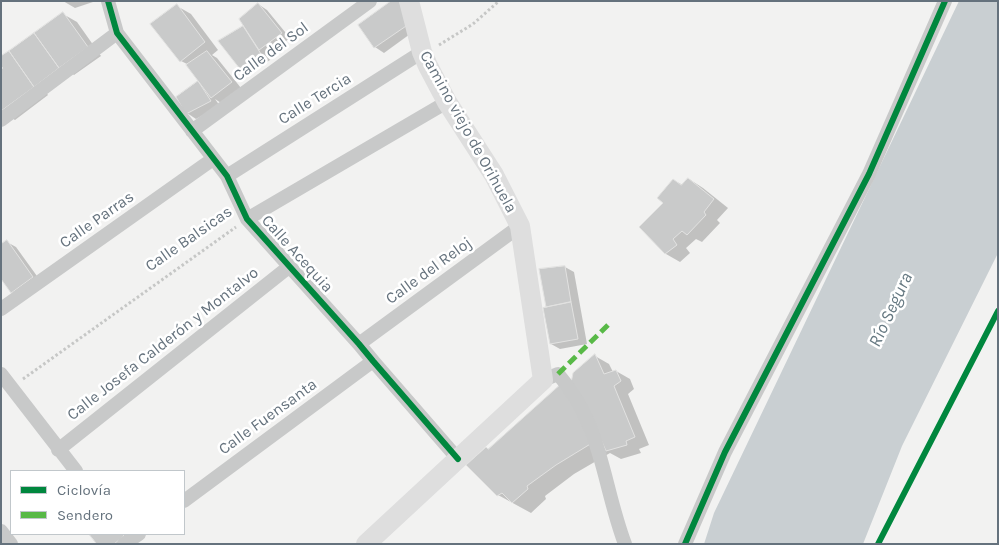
<!DOCTYPE html>
<meta charset="utf-8">
<style>
body{margin:0}
#map{position:relative;width:999px;height:545px;overflow:hidden;background:#f2f2f1;font-family:Karla,sans-serif}
canvas{display:block}
.frame{position:absolute;inset:0;border:2px solid #65727d;pointer-events:none}
.legend{position:absolute;left:10px;top:470px;width:175px;height:65px;box-sizing:border-box;background:#fff;border:1px solid #c1c7cb;margin:0;padding:6px 9px;list-style:none;font-size:15px;color:#65727d}
.legend li{display:flex;align-items:center;gap:10px;height:25px}
.legend b{width:25px;border:1px solid #c1c7cb}
</style>
<div id="map">
<canvas width="999" height="545"></canvas>
<div class="frame"></div>
<ul class="legend">
<li><b style="height:6px;background:#00873e"></b>Ciclovía</li>
<li><b style="height:6px;background:#58b947"></b>Sendero</li>
</ul>
</div>
<script>
const g = document.querySelector('canvas').getContext('2d');
g.lineJoin = 'round';
function fill(path, color) {
  g.fillStyle = color;
  g.fill(path, 'evenodd');
}
function strokePath(path, color, width, dash) {
  g.strokeStyle = color;
  g.lineWidth = width;
  g.lineCap = dash ? 'butt' : 'round';
  g.setLineDash(dash || []);
  g.stroke(path);
}
function write(font, color, halo, rows, align = 'center') {
  g.font = font + ' Karla,sans-serif';
  g.lineWidth = 5;
  g.setLineDash([]);
  g.textBaseline = 'middle';
  g.strokeStyle = halo;
  g.fillStyle = color;
  for (const [text, x, y, turn = 0] of rows) {
    g.save();
    g.translate(x, y);
    g.rotate((+turn || 0) * Math.PI / 180);
    g.textAlign = isNaN(turn) ? turn : align;
    if (halo) g.strokeText(text, 0, 0);
    g.fillText(text, 0, 0);
    g.restore();
  }
}
fill(new Path2D(`
 M 959,1 L 998,1 L 998,253 L 902,446 L 863,544 L 704,544 L 714,513 Z`), '#c9cfd2');
fill(new Path2D(`
 M 63,1 L 96,1 L 75,8 Z
 M 393,1 L 402,1 L 417,29 L 384,53 L 375,47 L 360,25 Z
 M 258,4 L 267,10 L 290,38 L 267,56 L 270,60 L 250,73 L 240,68 L 220,41 L 245,26 Z
 M 177,6 L 191,14 L 218,50 L 212,55 L 217,58 L 241,88 L 221,103 L 215,99 L 220,106 L 196,119 L 187,113 L 177,97 L 200,81 L 189,65 L 181,61 Z
 M 63,14 L 77,22 L 101,56 L 74,75 L 70,72 L 45,91 L 48,95 L 15,120 L 10,117 L 1,124 L 1,71 Z
 M 689,179 L 703,188 L 728,208 L 717,220 L 720,223 L 702,242 L 696,239 L 686,248 L 690,253 L 680,262 L 666,254 L 665,203 L 673,180 L 683,185 Z
 M 7,242 L 16,247 L 42,283 L 21,297 L 12,292 Z
 M 565,267 L 574,272 L 587,344 L 560,349 L 551,344 L 548,308 L 541,270 Z
 M 595,356 L 609,364 L 613,372 L 616,371 L 630,379 L 634,389 L 628,394 L 649,445 L 639,449 L 641,453 L 621,459 L 610,453 L 574,474 L 545,496 L 546,499 L 531,513 L 498,495 L 489,450 L 578,397 Z
 M 90,534 L 126,534 L 133,542 L 131,544 L 98,544 Z`), '#0003');
const building = new Path2D(`
 M 391,1 L 399,1 L 409,24 L 374,48 L 358,25 Z
 M 258,3 L 282,33 L 259,50 L 239,19 Z
 M 177,4 L 205,42 L 180,62 L 150,24 Z
 M 63,12 L 88,47 L 59,68 L 34,33 Z
 M 243,26 L 261,54 L 240,69 L 218,41 Z
 M 34,33 L 59,68 L 34,87 L 9,51 Z
 M 9,51 L 34,87 L 1,111 L 1,69 L 3,68 L 1,66 L 1,56 Z
 M 207,51 L 232,82 L 211,98 L 186,65 Z
 M 198,81 L 211,101 L 186,114 L 176,97 Z
 M 688,178 L 714,199 L 704,212 L 706,215 L 687,235 L 682,231 L 673,239 L 677,245 L 665,254 L 639,227 L 663,203 L 657,198 L 673,179 L 681,185 Z
 M 7,240 L 33,277 L 11,293 L 1,279 L 1,244 Z
 M 565,266 L 571,302 L 546,307 L 539,269 Z
 M 571,302 L 578,339 L 550,344 L 543,308 Z
 M 595,354 L 604,374 L 616,370 L 621,381 L 614,386 L 635,437 L 626,441 L 627,445 L 606,451 L 589,412 L 571,383 L 573,373 Z
 M 560,385 L 585,421 L 592,443 L 556,465 L 527,486 L 528,489 L 512,503 L 502,493 L 497,496 L 466,465 L 486,447 L 488,449 Z
 M 89,534 L 122,534 L 124,536 L 114,544 L 97,544 Z`);
fill(building, '#c9caca');
strokePath(building, '#e1e1e0', 1);
strokePath(new Path2D(`
 M 439,45 L 473,24 L 499,1
 M 23,379 L 236,227`), '#c6c7c6', 3, [2.5, 2.5]);
strokePath(new Path2D(`
 M 108,1 L 117,33 L 227,176 L 247,219 L 359,344 L 373,361 L 458,459
 M 1,120 L 117,33
 M 192,131 L 370,1
 M 227,176 L 422,52
 M 247,219 L 447,102
 M 1,309 L 213,159
 M 359,344 L 520,226
 M 1,374 L 76,471
 M 543,380 L 558,374 C 603,426 602,483 625,544
 M 58,450 L 290,266
 M 184,501 L 373,361
 M 1,531 L 11,544
 M 124,544 L 139,534
 M 685,544 L 725,452 L 869,174 L 945,1`), '#c8c9c9', 14);
strokePath(new Path2D(`
 M 366,544 L 543,380 L 520,226 L 494,175 L 447,102 L 428,66 L 422,52 L 409,1`), '#dedede', 20);
strokePath(new Path2D(`
 M 558,374 L 608,325`), '#58b947', 5, [10, 5]);
strokePath(new Path2D(`
 M 108,1 L 117,33 L 227,176 L 247,219 L 359,344 L 373,361 L 458,459
 M 685,544 L 725,452 L 869,174 L 945,1
 M 878,544 L 998,311`), '#00873e', 6);
write('16px', '#65727d', '#fff', [
 ["Calle del Sol",271,52,-36],
 ["Calle Tercia",315,99,-32],
 ["Camino viejo de Orihuela",468,132,61],
 ["Calle Parras",97,220,-35],
 ["Calle Balsicas",189,239,-35],
 ["Calle Acequia",297,254,48],
 ["Calle del Reloj",429,271,-36],
 ["Calle Josefa Calderón y Montalvo",163,344,-38],
 ["Calle Fuensanta",268,417,-36]
]);
write('italic 18px', '#667982', '#fff', [
 ["Río Segura",891,310,-65]
]);
</script>
